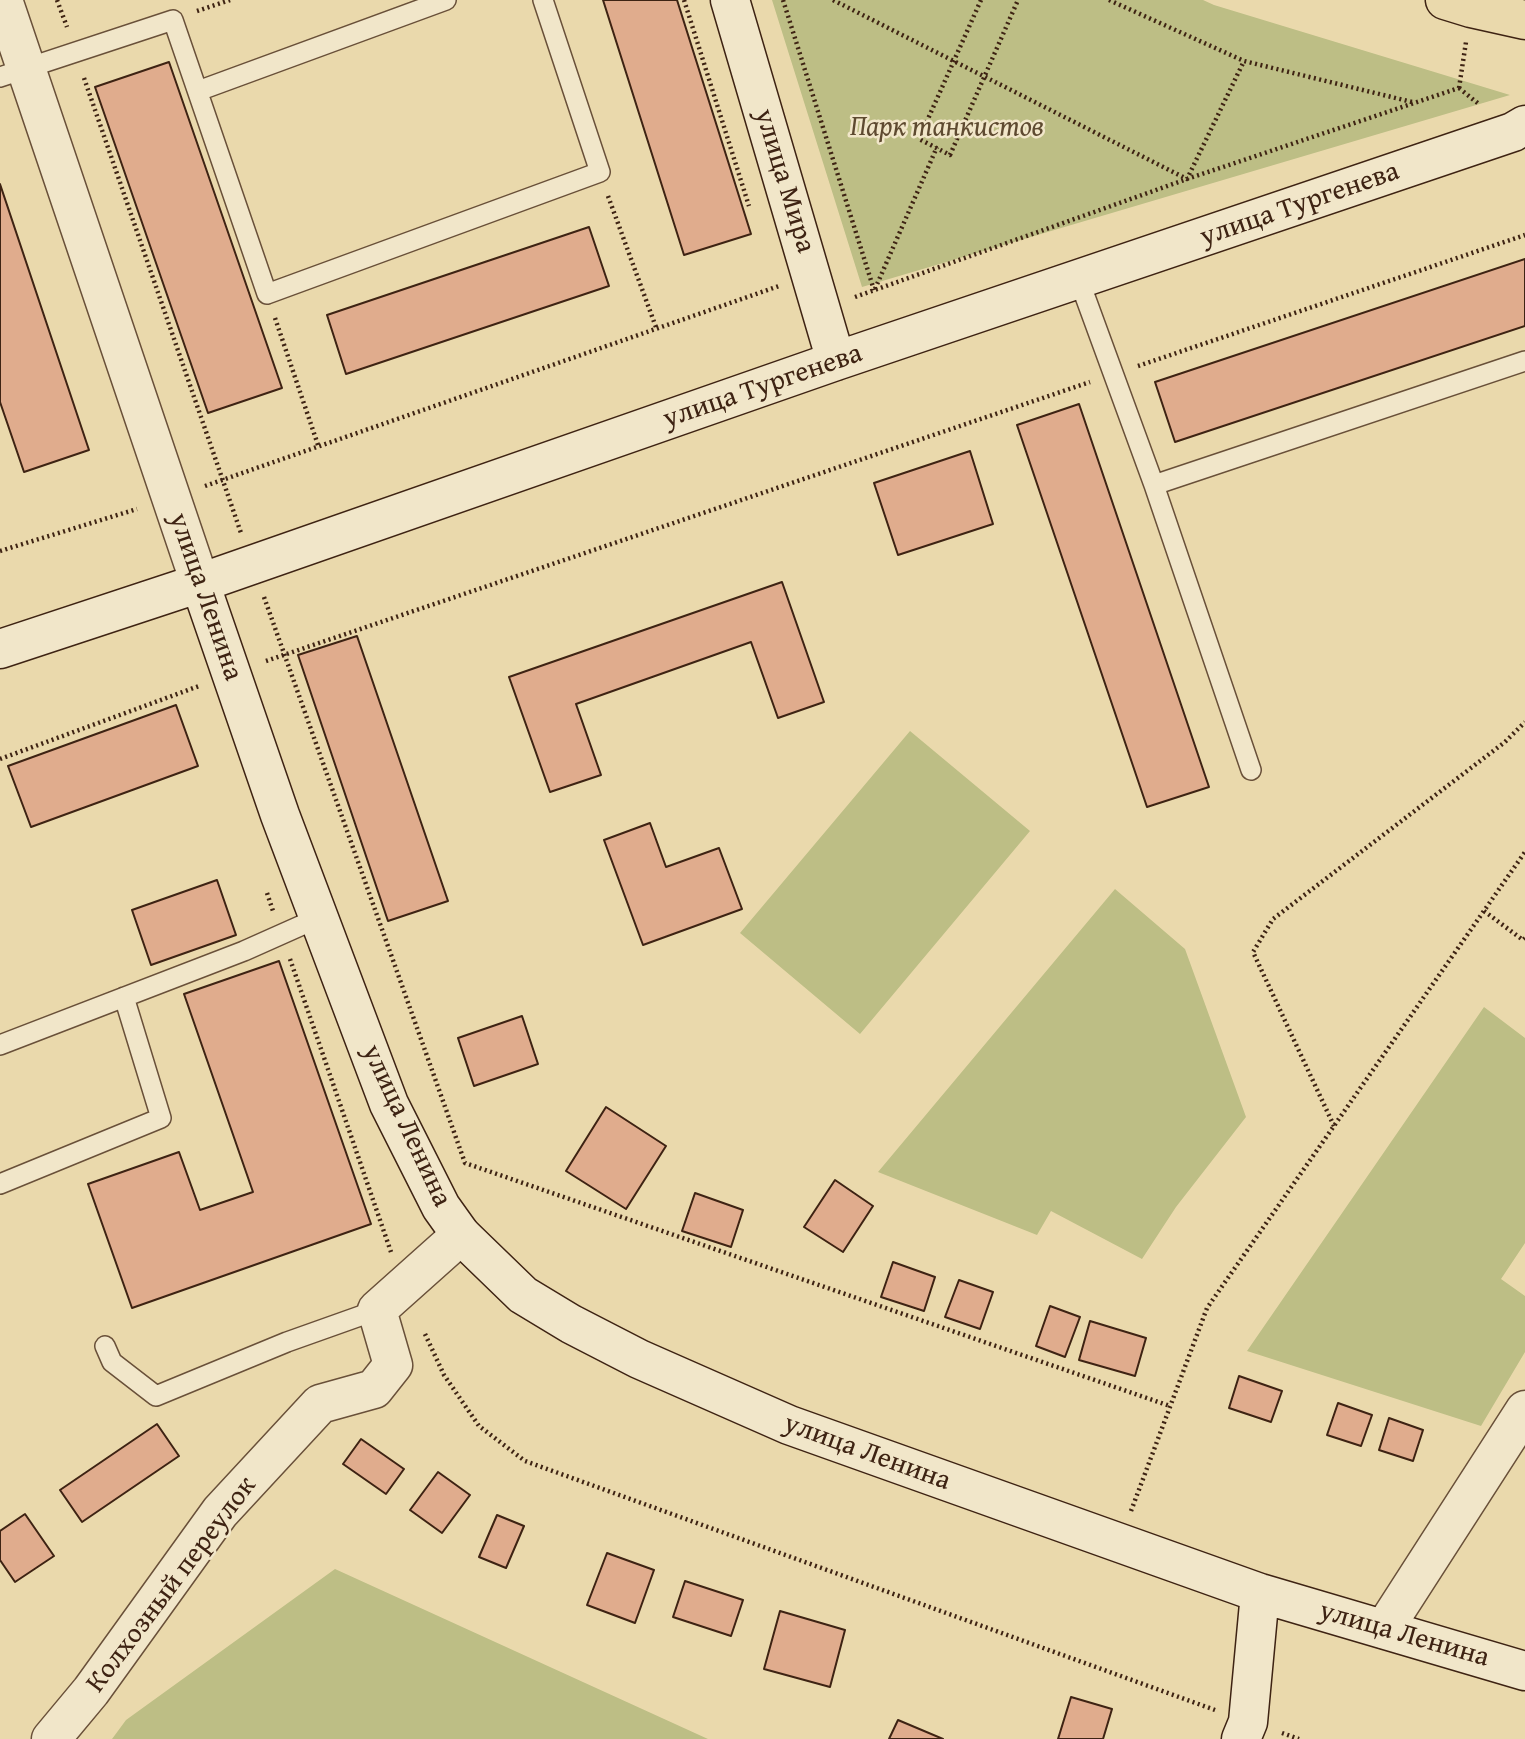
<!DOCTYPE html>
<meta charset="utf-8">
<style>
body{margin:0}
canvas{display:block;background:#ead9ac}
</style>
<canvas width="1525" height="1739"></canvas>
<script>
const g = document.querySelector('canvas').getContext('2d');
g.lineJoin = 'round';
function fill(path, color) {
  g.fillStyle = color;
  g.fill(path, 'evenodd');
}
function strokePath(path, color, width, dash) {
  g.strokeStyle = color;
  g.lineWidth = width;
  g.lineCap = dash ? 'butt' : 'round';
  g.setLineDash(dash || []);
  g.stroke(path);
}
function write(font, color, halo, rows, align = 'center') {
  g.font = font + ' "Gentium Book Plus",serif';
  g.lineWidth = 5;
  g.setLineDash([]);
  g.textBaseline = 'middle';
  g.strokeStyle = halo;
  g.fillStyle = color;
  for (const [text, x, y, turn = 0] of rows) {
    g.save();
    g.translate(x, y);
    g.rotate((+turn || 0) * Math.PI / 180);
    g.textAlign = isNaN(turn) ? turn : align;
    if (halo) g.strokeText(text, 0, 0);
    g.fillText(text, 0, 0);
    g.restore();
  }
}
fill(new Path2D(`
 M 772,0 L 1203,0 L 1214,5 L 1510,95 L 862,287 Z
 M 910,731 L 1030,831 L 860,1034 L 740,933 Z
 M 1115,889 L 1185,949 L 1246,1117 L 1176,1207 L 1142,1259 L 1051,1211 L 1037,1235 L 878,1172 Z
 M 1484,1007 L 1525,1038 L 1525,1243 L 1501,1279 L 1525,1296 L 1525,1352 L 1481,1426 L 1247,1351 Z
 M 335,1569 L 708,1739 L 112,1739 L 126,1720 Z`), '#bdbe85');
const building = new Path2D(`
 M 603,0 L 677,0 L 751,234 L 684,255 Z
 M 169,62 L 282,388 L 208,413 L 95,87 Z
 M 0,184 L 89,450 L 24,472 L 0,402 Z
 M 589,227 L 609,286 L 346,374 L 327,315 Z
 M 1525,259 L 1525,326 L 1175,442 L 1155,382 Z
 M 1079,404 L 1209,787 L 1147,807 L 1017,425 Z
 M 970,451 L 993,524 L 898,555 L 874,483 Z
 M 782,582 L 824,702 L 778,718 L 751,642 L 576,704 L 601,775 L 550,792 L 509,677 Z
 M 357,636 L 448,901 L 388,921 L 298,655 Z
 M 176,705 L 198,766 L 31,827 L 8,766 Z
 M 650,823 L 666,867 L 719,848 L 742,909 L 643,945 L 604,840 Z
 M 217,880 L 236,935 L 151,965 L 132,910 Z
 M 279,961 L 371,1224 L 132,1308 L 88,1184 L 179,1152 L 200,1210 L 253,1192 L 184,994 Z
 M 522,1016 L 538,1064 L 474,1086 L 458,1038 Z
 M 606,1107 L 666,1146 L 626,1209 L 566,1171 Z
 M 835,1180 L 873,1206 L 843,1252 L 804,1227 Z
 M 695,1193 L 743,1210 L 731,1247 L 682,1231 Z
 M 893,1262 L 935,1277 L 924,1311 L 881,1297 Z
 M 959,1280 L 993,1292 L 980,1329 L 945,1317 Z
 M 1050,1306 L 1080,1317 L 1065,1357 L 1036,1346 Z
 M 1090,1321 L 1146,1338 L 1135,1376 L 1079,1360 Z
 M 1239,1376 L 1282,1391 L 1271,1422 L 1229,1408 Z
 M 1338,1403 L 1372,1415 L 1361,1446 L 1327,1435 Z
 M 1389,1418 L 1423,1430 L 1413,1461 L 1379,1450 Z
 M 157,1424 L 179,1456 L 82,1522 L 60,1490 Z
 M 361,1439 L 404,1469 L 386,1494 L 343,1464 Z
 M 438,1472 L 470,1495 L 442,1533 L 410,1510 Z
 M 25,1514 L 54,1556 L 15,1582 L 0,1560 L 0,1531 Z
 M 497,1515 L 524,1526 L 506,1568 L 479,1557 Z
 M 607,1553 L 654,1570 L 635,1623 L 587,1605 Z
 M 685,1581 L 743,1600 L 731,1636 L 673,1617 Z
 M 780,1611 L 845,1630 L 830,1687 L 764,1669 Z
 M 1071,1697 L 1112,1709 L 1103,1739 L 1058,1739 Z
 M 898,1720 L 943,1739 L 889,1739 Z`);
fill(building, '#e0ac8d');
strokePath(building, '#3e2313', 2);
const lane = new Path2D(`
 M 0,77 L 173,20 L 267,294 L 600,172 L 543,0
 M 198,91 L 446,0
 M 1079,280 L 1154,485 L 1525,361
 M 1154,485 L 1251,770
 M 0,1045 L 244,951 L 318,918
 M 0,1184 L 161,1118 L 124,997
 M 105,1346 L 112,1362 L 156,1396 L 287,1342 L 377,1310`);
const street = new Path2D(`
 M 3,0 L 200,583
 M 1384,1629 L 1525,1410
 M 51,1739 L 91,1691 L 220,1512 L 320,1404 L 374,1389 L 393,1365 L 377,1310 L 461,1235`);
const secondary = new Path2D(`
 M 730,0 L 836,361
 M 200,583 L 280,815 L 389,1104 L 441,1207 L 461,1235 L 523,1295 L 571,1324 L 639,1359 L 789,1425 L 1260,1593 L 1525,1671
 M 0,649 L 200,583 L 836,361 L 1513,132 L 1525,125
 M 1241,1739 L 1248,1722 L 1260,1593`);
const primary = new Path2D(`
 M 1445,0 L 1471,8 L 1525,20`);
strokePath(lane, '#695039', 22);
strokePath(street, '#695039', 41);
strokePath(secondary, '#3e2313', 41);
strokePath(primary, '#3e2313', 41);
strokePath(new Path2D(`
 M 57,0 L 67,27
 M 684,0 L 749,206
 M 783,0 L 874,290
 M 833,0 L 1187,179 L 1244,61
 M 981,0 L 919,139 L 950,155 L 1018,0
 M 1109,0 L 1244,61 L 1412,102
 M 197,11 L 230,0
 M 84,78 L 241,533
 M 1459,88 L 1480,105
 M 1459,88 L 1466,42
 M 608,196 L 657,330
 M 875,289 L 937,147
 M 855,297 L 1187,179 L 1459,88
 M 275,318 L 318,445
 M 1138,366 L 1525,235
 M 205,486 L 779,286
 M 0,551 L 137,509
 M 264,597 L 465,1163 L 1170,1406
 M 266,661 L 1090,382
 M 0,759 L 199,686
 M 267,893 L 273,911
 M 1484,911 L 1523,940 L 1525,938
 M 290,959 L 391,1252
 M 1334,1126 L 1253,952 L 1273,919 L 1505,742 L 1525,722
 M 425,1334 L 444,1375 L 479,1426 L 525,1461 L 1215,1710
 M 1131,1511 L 1207,1308 L 1525,852
 M 1282,1733 L 1299,1739`), '#3e2313', 4.5, [2, 3.5]);
strokePath(lane, '#f1e6c9', 19);
strokePath(street, '#f1e6c9', 38);
strokePath(secondary, '#f1e6c9', 38);
strokePath(primary, '#ead9ac', 38);
write('italic 28px', '#5e4a30', '#f1e6c9', [
 ["Парк танкистов",947,128]
]);
write('28px', '#3e2313', '#f1e6c9', [
 ["улица Мира",784,181,73],
 ["улица Тургенева",1300,205,-19],
 ["улица Тургенева",763,387,-19],
 ["улица Ленина",205,597,71],
 ["улица Ленина",406,1126,65],
 ["улица Ленина",867,1453,20],
 ["Колхозный переулок",172,1585,-53],
 ["улица Ленина",1404,1635,16]
]);
</script>
